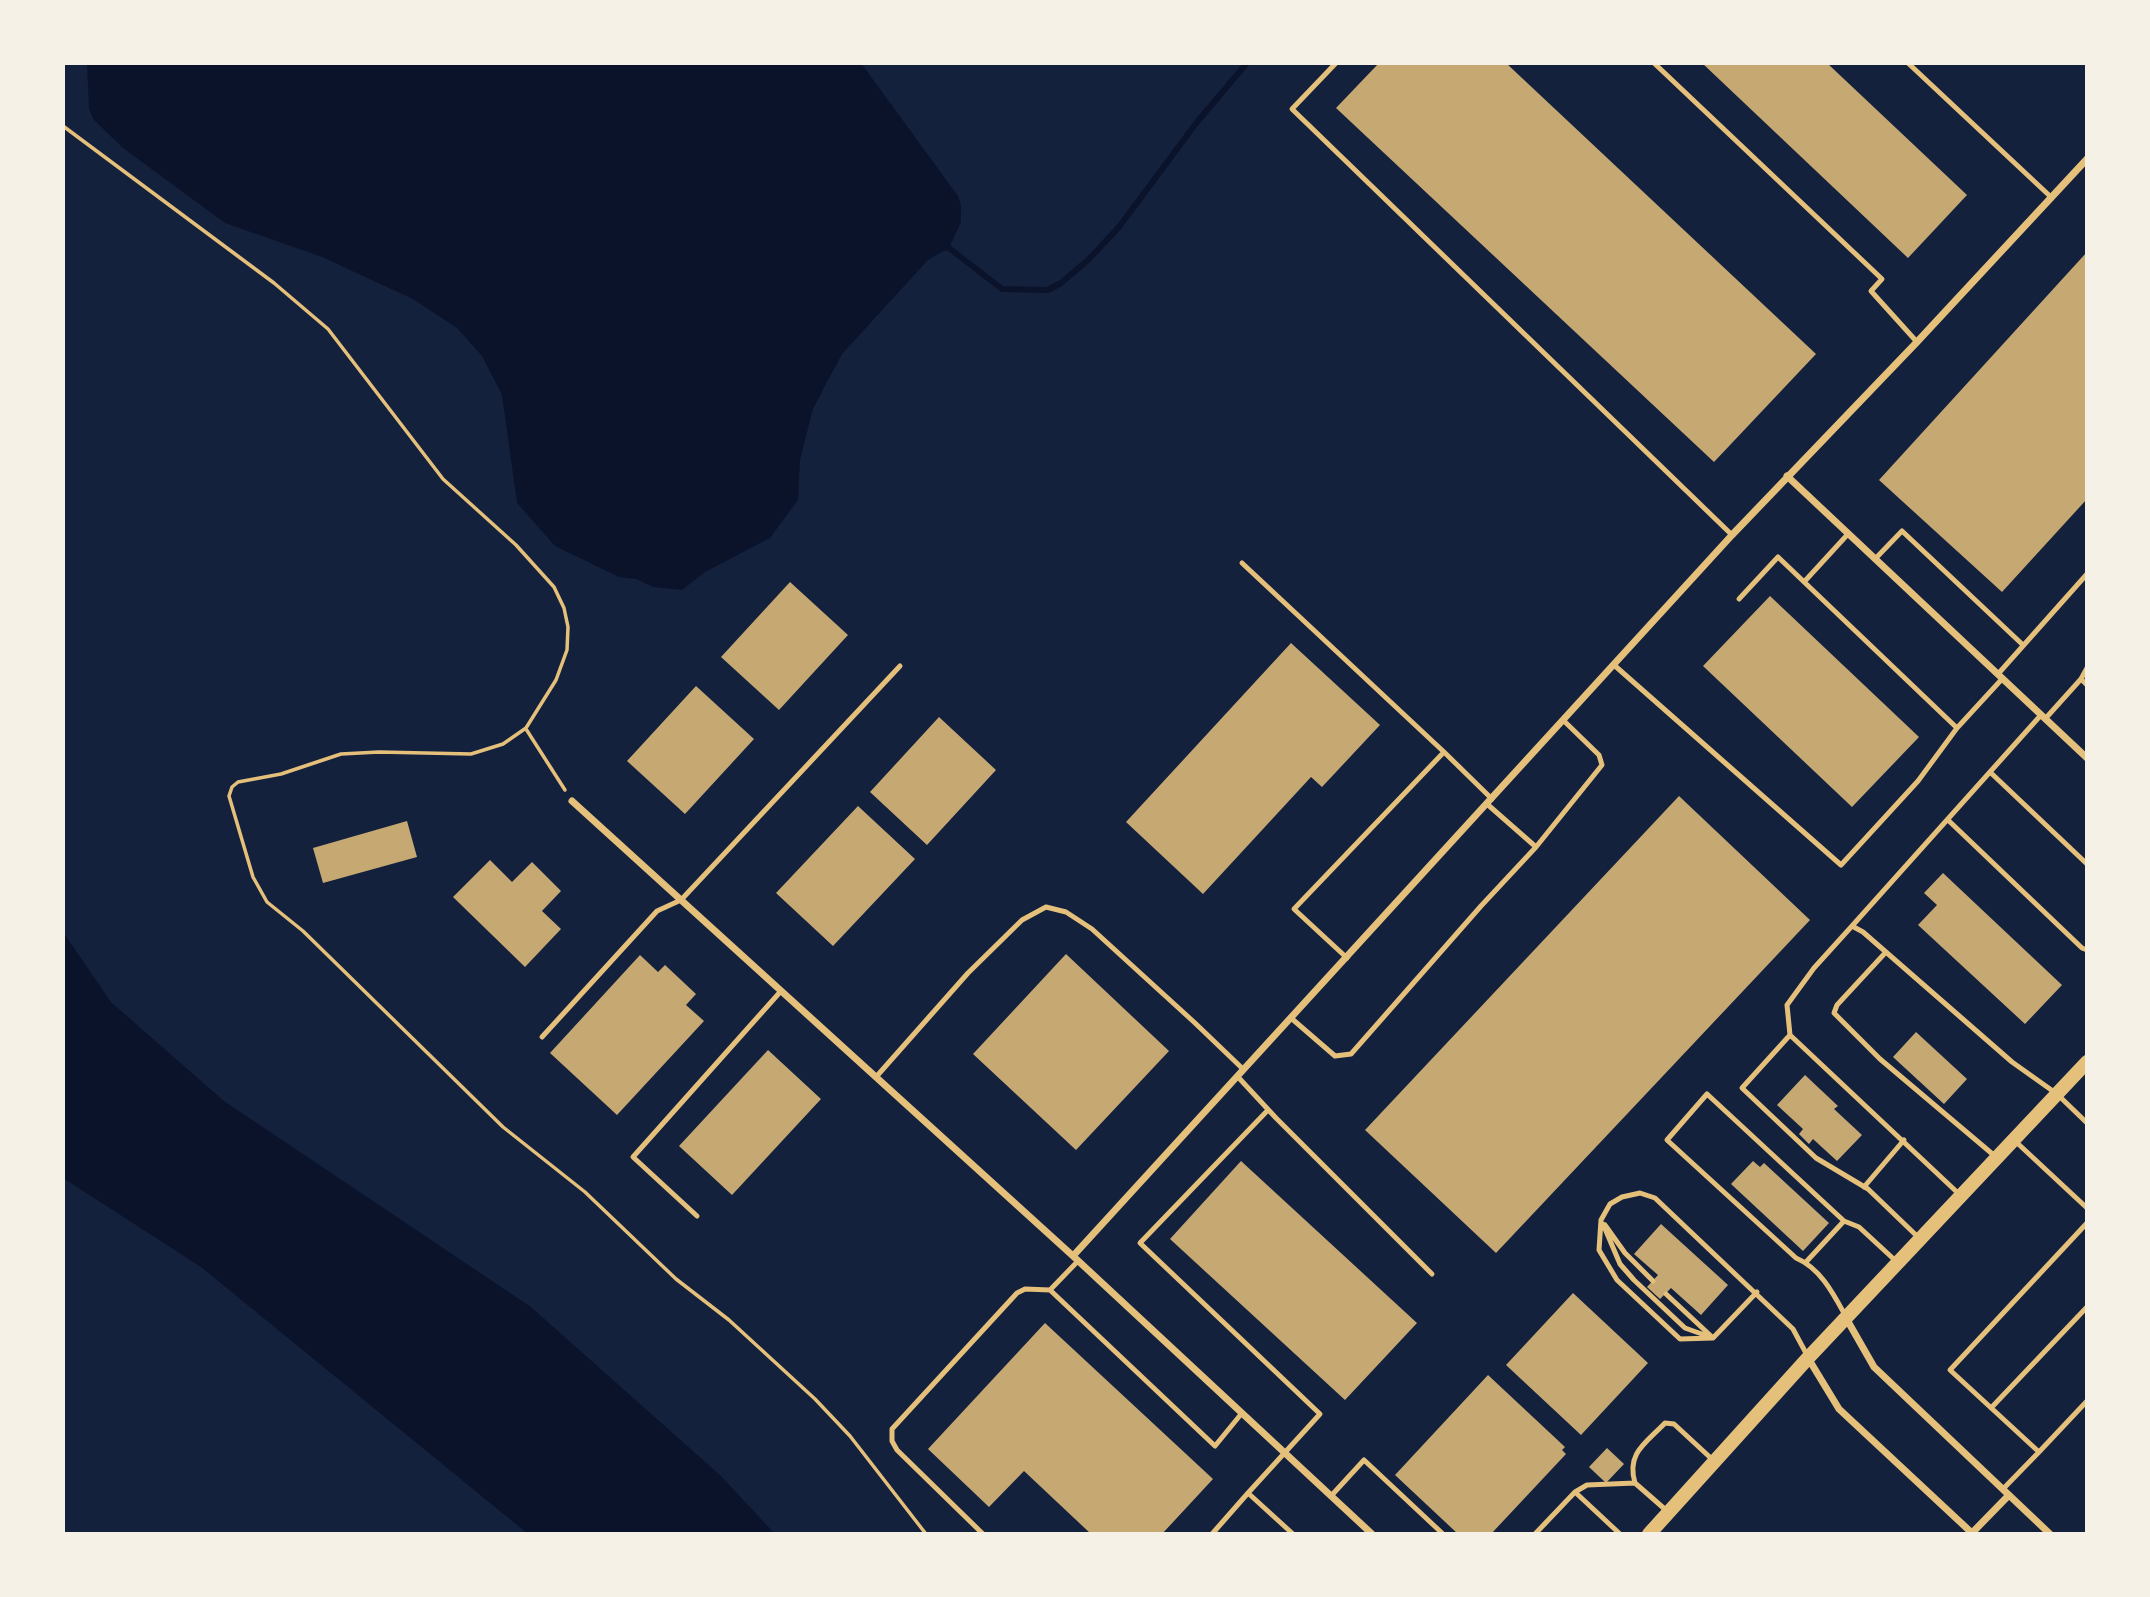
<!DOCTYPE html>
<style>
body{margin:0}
#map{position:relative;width:2150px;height:1597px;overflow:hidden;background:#14213d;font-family:Barlow,sans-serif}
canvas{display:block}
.frame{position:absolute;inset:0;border:65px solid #f6f1e7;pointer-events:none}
</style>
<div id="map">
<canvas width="2150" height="1597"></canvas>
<div class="frame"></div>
</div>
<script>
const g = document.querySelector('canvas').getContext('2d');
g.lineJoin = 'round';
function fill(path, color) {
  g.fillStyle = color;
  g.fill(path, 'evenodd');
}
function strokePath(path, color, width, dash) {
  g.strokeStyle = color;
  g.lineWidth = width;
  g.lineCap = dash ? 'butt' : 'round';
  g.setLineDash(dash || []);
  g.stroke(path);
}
fill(new Path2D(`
 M 87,63 L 861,63 L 958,196 L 961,206 L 961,222 L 949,248 L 928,260 L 842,354 L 826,384 L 813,409 L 800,460 L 798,500 L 770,538 L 705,572 L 682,590 L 653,587 L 636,579 L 619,577 L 555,546 L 517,503 L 502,395 L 482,356 L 457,328 L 413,299 L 322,257 L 225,223 L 123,148 L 94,120 L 89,109 Z
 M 63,932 L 111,1002 L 224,1101 L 531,1307 L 720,1475 L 775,1534 L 528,1534 L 201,1267 L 63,1178 Z`), '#0b132b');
strokePath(new Path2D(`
 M 944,247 L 949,248 L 1002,289 L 1048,290 L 1061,283 L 1089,259 L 1119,227 L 1197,122 L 1247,63`), '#0b132b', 6);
fill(new Path2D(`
 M 1379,63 L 1506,63 L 1816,354 L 1714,462 L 1336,108 Z
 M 1702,63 L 1827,63 L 1967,195 L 1908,258 Z
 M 2087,252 L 2087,499 L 2002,592 L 1879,480 Z
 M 790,582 L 848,635 L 779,710 L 721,657 Z
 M 1770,596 L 1919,737 L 1852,807 L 1703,666 Z
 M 1291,643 L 1380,725 L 1322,787 L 1311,777 L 1203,894 L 1126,822 Z
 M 696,686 L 754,739 L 685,814 L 627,761 Z
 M 939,717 L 996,770 L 927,845 L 870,792 Z
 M 1679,796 L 1810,920 L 1496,1253 L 1365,1130 Z
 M 858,806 L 915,859 L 833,946 L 776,893 Z
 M 407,821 L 417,857 L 323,883 L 313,848 Z
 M 490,860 L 512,882 L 532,862 L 561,891 L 542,911 L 561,929 L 525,967 L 453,897 Z
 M 1943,873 L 2062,985 L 2025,1024 L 1918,925 L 1937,905 L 1924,893 Z
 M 1066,954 L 1169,1051 L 1076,1150 L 973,1054 Z
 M 640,955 L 658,972 L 665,965 L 696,994 L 686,1005 L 704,1021 L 617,1115 L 550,1053 Z
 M 1916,1032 L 1967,1079 L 1944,1104 L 1893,1057 Z
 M 768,1050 L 821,1099 L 732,1195 L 679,1146 Z
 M 1805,1075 L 1838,1106 L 1834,1109 L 1862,1135 L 1837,1161 L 1813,1139 L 1809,1144 L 1799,1134 L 1803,1129 L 1777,1105 Z
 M 1241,1161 L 1417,1323 L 1345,1400 L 1170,1239 Z
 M 1753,1161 L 1760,1167 L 1764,1163 L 1829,1223 L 1803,1251 L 1731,1184 Z
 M 1661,1224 L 1728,1285 L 1701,1315 L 1671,1288 L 1660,1299 L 1647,1287 L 1658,1275 L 1634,1254 Z
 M 1573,1293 L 1648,1363 L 1581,1435 L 1506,1365 Z
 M 1045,1323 L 1213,1479 L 1162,1534 L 1091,1534 L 1024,1471 L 989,1507 L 928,1449 Z
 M 1488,1375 L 1565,1447 L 1562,1450 L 1566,1454 L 1491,1534 L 1458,1534 L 1395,1475 Z
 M 1607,1448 L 1624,1464 L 1606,1483 L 1589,1467 Z`), '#c6a872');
strokePath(new Path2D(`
 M 63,126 L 274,283 L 328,329 L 443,479 L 516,545 L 554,587 L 564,608 L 568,627 L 567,650 L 556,680 L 526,728 L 503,744 L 471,754 L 379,752 L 341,754 L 281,774 L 238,782 L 232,787 L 229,796 L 253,877 L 267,902 L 303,931 L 503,1127 L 585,1192 L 676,1279 L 729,1320 L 815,1399 L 850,1436 L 926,1534
 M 526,729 L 565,790`), '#e5c07b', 3.5);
strokePath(new Path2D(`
 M 1336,63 L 1292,109 L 1732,535
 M 1654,63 L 1882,279 L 1871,291 L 1917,342
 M 1908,63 L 2052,198
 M 1875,559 L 1902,531 L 2023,645
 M 1242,563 L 1444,752
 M 1804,582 L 1848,534
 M 1739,599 L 1778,557 L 1957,728
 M 1614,665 L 1841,865 L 1918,781 L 1957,728 L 2002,679
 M 1998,674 L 2087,574
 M 2081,679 L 2087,668
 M 2045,719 L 2081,679 L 2087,685
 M 1990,772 L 2087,864
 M 1948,820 L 2082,948 L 2087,950
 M 1536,847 L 1602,765 L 1599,755 L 1563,720
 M 1852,926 L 2041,715
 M 1886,952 L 1837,1005 L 1834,1013 L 1880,1059 L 1996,1157
 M 1347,958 L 1294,909 L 1444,752 L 1492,799
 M 1291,1018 L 1335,1056 L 1351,1054 L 1481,906 L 1536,847 L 1487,804
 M 1790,1035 L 1787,1005 L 1814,968 L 1852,926 L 1863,932 L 2012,1062 L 2057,1094 L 2087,1123
 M 542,1037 L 657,911 L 681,900 L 900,666
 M 876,1077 L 968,973 L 1022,920 L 1046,907 L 1066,912 L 1092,929 L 1195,1023 L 1244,1070
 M 1238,1077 L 1276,1118 L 1432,1274
 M 1268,1110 L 1140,1243 L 1320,1414 L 1248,1493 L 1293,1534
 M 2014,1140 L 2087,1208
 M 1864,1187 L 1904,1140
 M 697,1216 L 633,1157 L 781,991
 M 2087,1223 L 1950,1370 L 2039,1452 L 2087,1401
 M 1603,1224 L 1620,1264 L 1634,1280 L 1685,1328 L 1710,1337
 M 1605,1225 L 1625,1253 L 1653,1281
 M 1919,1238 L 1868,1189 L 1816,1158 L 1742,1088 L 1790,1035 L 1959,1194
 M 1806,1262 L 1844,1221
 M 1050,1290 L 1078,1261
 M 1757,1292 L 1713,1338 L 1680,1339 L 1617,1280 L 1599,1250 L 1601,1220 L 1610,1204 L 1622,1197 L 1640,1193 L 1655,1198 L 1793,1329 L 1807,1355
 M 1666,1294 L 1712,1337
 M 1845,1315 C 1833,1293 1820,1268 1796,1258 L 1667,1140 L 1707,1094 L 1844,1221 L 1859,1227 L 1898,1263
 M 1991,1408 L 2087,1307
 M 1635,1483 C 1626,1453 1646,1443 1665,1423 L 1674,1424 L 1714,1461
 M 2003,1489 L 2039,1452
 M 1575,1492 L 1587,1485 L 1635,1483 L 1667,1511
 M 1331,1496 L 1364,1460 L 1443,1534
 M 983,1534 L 897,1450 L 892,1441 L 892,1429 L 1017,1293 L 1025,1289 L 1050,1290 L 1215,1446 L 1242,1413
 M 1212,1534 L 1248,1493
 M 1535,1534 L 1575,1492 L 1620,1534`), '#e5c07b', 5);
strokePath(new Path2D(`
 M 1787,476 L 2087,758
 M 572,801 L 1073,1256 L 1372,1534
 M 1073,1256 L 1732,535 L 1917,342 L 2087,159
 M 1846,1318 L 1874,1367 L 2050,1534
 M 1808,1358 L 1839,1409 L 1973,1534
 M 1972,1533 L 2009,1495`), '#e5c07b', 7);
strokePath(new Path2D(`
 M 1649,1534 L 1808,1358 L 2087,1062`), '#e5c07b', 14);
</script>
